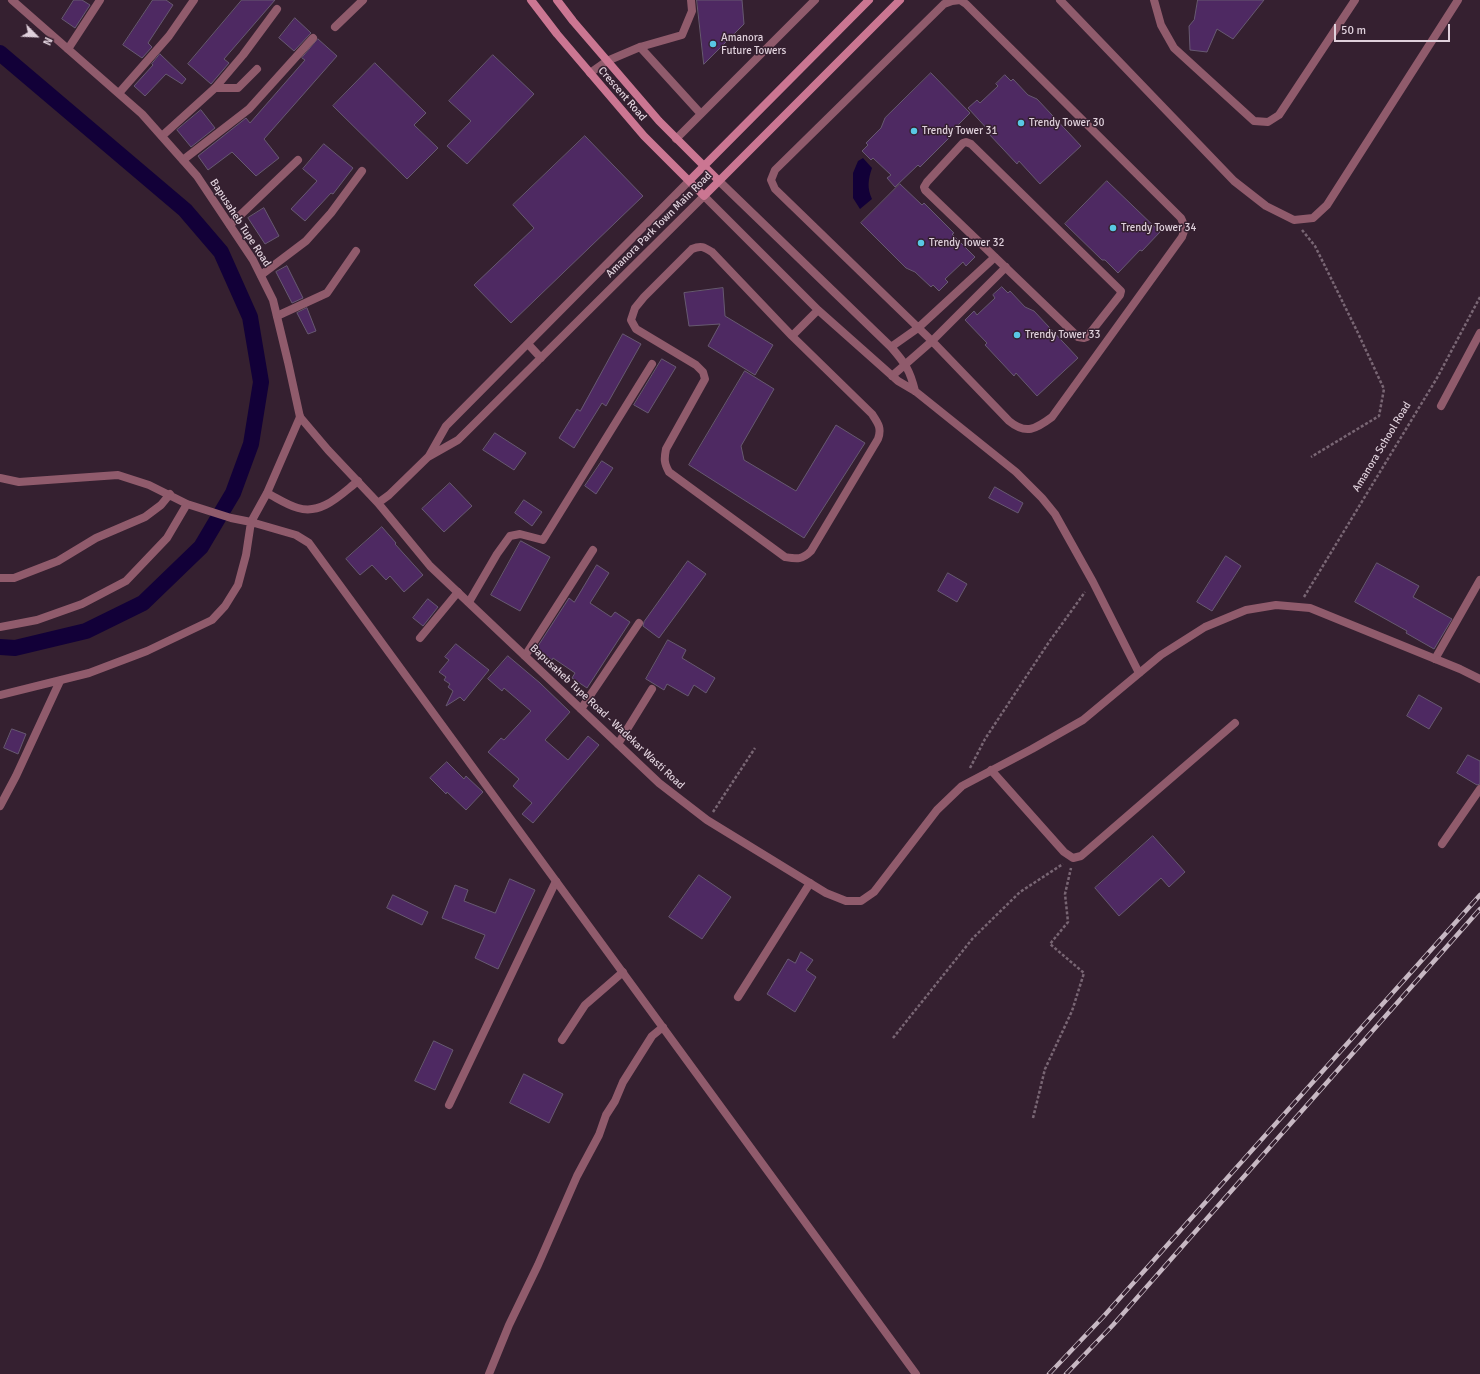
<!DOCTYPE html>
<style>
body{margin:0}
#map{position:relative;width:1480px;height:1374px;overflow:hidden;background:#352030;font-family:Signika,sans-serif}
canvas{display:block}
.north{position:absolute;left:16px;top:16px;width:40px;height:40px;-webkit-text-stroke:3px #352030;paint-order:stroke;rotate:114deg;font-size:11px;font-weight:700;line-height:16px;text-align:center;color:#dfd0db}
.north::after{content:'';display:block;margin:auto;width:14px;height:18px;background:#dfd0db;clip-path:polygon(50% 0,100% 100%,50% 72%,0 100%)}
.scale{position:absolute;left:1334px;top:24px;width:116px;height:18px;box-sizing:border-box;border:2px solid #dfd0db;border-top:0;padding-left:5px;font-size:12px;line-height:14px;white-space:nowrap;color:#dfd0db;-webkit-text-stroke:3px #352030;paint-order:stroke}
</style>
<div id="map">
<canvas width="1480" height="1374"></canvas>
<div class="north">N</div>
<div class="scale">50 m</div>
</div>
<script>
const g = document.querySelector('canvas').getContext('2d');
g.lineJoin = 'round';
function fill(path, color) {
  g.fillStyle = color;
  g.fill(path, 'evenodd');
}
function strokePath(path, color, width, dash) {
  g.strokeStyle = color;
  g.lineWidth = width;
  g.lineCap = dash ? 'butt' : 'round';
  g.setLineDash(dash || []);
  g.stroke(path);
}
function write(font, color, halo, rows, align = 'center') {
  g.font = font + ' Signika,sans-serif';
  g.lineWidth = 3;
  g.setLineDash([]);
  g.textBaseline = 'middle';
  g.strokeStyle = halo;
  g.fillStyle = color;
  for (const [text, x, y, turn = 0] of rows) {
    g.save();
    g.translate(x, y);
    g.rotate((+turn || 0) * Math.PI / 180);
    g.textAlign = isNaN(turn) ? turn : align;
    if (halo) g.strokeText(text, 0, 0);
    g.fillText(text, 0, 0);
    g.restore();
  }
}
fill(new Path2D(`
 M 863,158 L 872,168 C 868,180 867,188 872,199 L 860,209 L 853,198 L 853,173 L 858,161 Z`), '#120038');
strokePath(new Path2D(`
 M 0,53 L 185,210 L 221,252 L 250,317 L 261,382 L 251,444 L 233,493 L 201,547 L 143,603 L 86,631 L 15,648 L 0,647`), '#120038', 16);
const building = new Path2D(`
 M 74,0 L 82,0 L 90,5 L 75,28 L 62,19 Z
 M 153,0 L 166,0 L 173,5 L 148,43 L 152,47 L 142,58 L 123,45 Z
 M 242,0 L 275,0 L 224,59 L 229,63 L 211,84 L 188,64 Z
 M 697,0 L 742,0 L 744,24 L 704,64 Z
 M 1198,0 L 1264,0 L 1233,39 L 1217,29 L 1207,52 L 1190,50 L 1189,26 L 1194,20 Z
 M 295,18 L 311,33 L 294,51 L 279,38 Z
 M 318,39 L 337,56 L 264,139 L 279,158 L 256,176 L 232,152 L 208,170 L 198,156 L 246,118 L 250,123 L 305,60 L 302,58 Z
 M 160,54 L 186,79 L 182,84 L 166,74 L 145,96 L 134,86 L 153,65 L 152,64 Z
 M 493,55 L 534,94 L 467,164 L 447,146 L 471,121 L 449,101 Z
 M 375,63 L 426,113 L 414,125 L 438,148 L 407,179 L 333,106 Z
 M 931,73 L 970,113 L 948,135 L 950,137 L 920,167 L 918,165 L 895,187 L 887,178 L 891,175 L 873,158 L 871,160 L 862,151 L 868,145 L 866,143 L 881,128 L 885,118 Z
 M 1005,75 L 1011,81 L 1013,79 L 1028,95 L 1037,99 L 1081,146 L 1040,184 L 1019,161 L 1017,164 L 988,133 L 990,132 L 968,108 L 977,100 L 980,103 L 998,86 L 996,84 Z
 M 201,110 L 215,128 L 191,147 L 177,130 Z
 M 585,136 L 643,196 L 511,323 L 474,285 L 534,228 L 513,205 Z
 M 324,144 L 353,168 L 333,194 L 331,193 L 305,221 L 291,209 L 317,181 L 303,169 Z
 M 1107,181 L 1160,232 L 1142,251 L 1140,250 L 1118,273 L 1105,260 L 1102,260 L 1065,224 Z
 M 900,184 L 922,205 L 924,203 L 954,233 L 952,234 L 975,257 L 966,266 L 963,262 L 945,279 L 948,282 L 939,291 L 933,285 L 931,287 L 915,272 L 906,268 L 861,223 Z
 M 264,208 L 279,236 L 265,244 L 248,218 Z
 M 287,266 L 303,298 L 292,303 L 276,272 Z
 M 1002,287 L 1008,293 L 1010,291 L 1025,307 L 1034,311 L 1078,358 L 1037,396 L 1016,373 L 1014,376 L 985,345 L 987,343 L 965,320 L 974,311 L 977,315 L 995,298 L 993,295 Z
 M 723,288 L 725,316 L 773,345 L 755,375 L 708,346 L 720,324 L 689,326 L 684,293 Z
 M 307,308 L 316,331 L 308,334 L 297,313 Z
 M 623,334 L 641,344 L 606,406 L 602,403 L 574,448 L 559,438 L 577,409 L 580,411 Z
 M 662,359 L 676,367 L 648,413 L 634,405 Z
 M 745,371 L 774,389 L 741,446 L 744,460 L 796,491 L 836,425 L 865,443 L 804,538 L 689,465 Z
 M 495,433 L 526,453 L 514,470 L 483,450 Z
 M 602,461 L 613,468 L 596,494 L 585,486 Z
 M 450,483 L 472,506 L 444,532 L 422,509 Z
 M 995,487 L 1023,503 L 1018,513 L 989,498 Z
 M 524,500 L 542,512 L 532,526 L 515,513 Z
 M 382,527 L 396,543 L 395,544 L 423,575 L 404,592 L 390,576 L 386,580 L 372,565 L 360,575 L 346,559 Z
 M 521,541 L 550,557 L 520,611 L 491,595 Z
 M 1226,556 L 1241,566 L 1212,611 L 1197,602 Z
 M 688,561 L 706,574 L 659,638 L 643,626 L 644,622 Z
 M 1377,563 L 1419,586 L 1413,597 L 1452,619 L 1434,649 L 1406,633 L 1407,631 L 1355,602 Z
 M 597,565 L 609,573 L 590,603 L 611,617 L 615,612 L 630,622 L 587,688 L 572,678 L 575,673 L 553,658 L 552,660 L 536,649 L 569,598 L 574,602 Z
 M 948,573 L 967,584 L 957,602 L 938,591 Z
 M 428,599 L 438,607 L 423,626 L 413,618 Z
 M 668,640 L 686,650 L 682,658 L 715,678 L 706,693 L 694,685 L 688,696 L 667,684 L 664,690 L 646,679 Z
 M 456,644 L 489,670 L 464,701 L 460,697 L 446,706 L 453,691 L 448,687 L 450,684 L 444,680 L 446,677 L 439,672 L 449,660 L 445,657 Z
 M 508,656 L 540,683 L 570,712 L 545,740 L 568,760 L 588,736 L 599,745 L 533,823 L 522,814 L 532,803 L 513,786 L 519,779 L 488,752 L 501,738 L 504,740 L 531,711 L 504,688 L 502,691 L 488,679 Z
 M 1419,695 L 1442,708 L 1429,729 L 1407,716 Z
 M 12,729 L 26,734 L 18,754 L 4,748 Z
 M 1468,755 L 1480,761 L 1480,784 L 1477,785 L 1457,773 Z
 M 447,762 L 464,779 L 466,776 L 483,792 L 466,810 L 447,792 L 446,794 L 430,778 Z
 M 1153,836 L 1185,872 L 1169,887 L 1161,878 L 1119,916 L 1095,888 Z
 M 699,875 L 731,897 L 702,939 L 669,917 Z
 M 510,879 L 535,890 L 498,969 L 475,958 L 485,935 L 442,918 L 455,885 L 468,890 L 464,901 L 495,913 Z
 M 393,895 L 428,912 L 422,925 L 387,908 Z
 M 801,952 L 813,960 L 806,970 L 816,977 L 795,1012 L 767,994 L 788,959 L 795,963 Z
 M 434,1041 L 453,1050 L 435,1090 L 415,1081 Z
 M 524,1074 L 563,1094 L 549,1123 L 510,1103 Z`);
fill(building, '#4e2962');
strokePath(building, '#675971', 1);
strokePath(new Path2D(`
 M 1302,230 L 1315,246 L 1357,331 L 1384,389 L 1379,416 L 1311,457
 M 1304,597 L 1437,378 L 1480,297
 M 970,768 L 985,739 L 1049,642 L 1085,592
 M 713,812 L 755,748
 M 893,1038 L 973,938 L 1020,892 L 1063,864
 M 1033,1118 L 1045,1069 L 1072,1011 L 1084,973 L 1050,944 L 1068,922 L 1065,894 L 1071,868`), '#796674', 2.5, [3, 2]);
strokePath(new Path2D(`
 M 1060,0 L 1234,181 L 1266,206 L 1294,220 L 1313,218 L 1327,205 L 1458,0
 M 640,47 L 701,114
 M 590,73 L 607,61 L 640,47 L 682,35 L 692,11 L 691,0
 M 676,139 L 815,0
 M 1435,659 L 1480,580
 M 991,770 L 1064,852 L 1073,858 L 1081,856 L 1235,723
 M 0,806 L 16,776 L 60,681
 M 1442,844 L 1480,789
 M 738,997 L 810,883
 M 562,1040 L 585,1005 L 623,972
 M 449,1105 L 556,881`), '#905b6c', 8);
strokePath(new Path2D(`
 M 960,0 L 966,4 L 1181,218 C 1185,226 1185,230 1182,237 L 1052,417 C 1036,429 1026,435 1009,421 L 932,341 L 775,189 L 771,180 L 775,170 L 944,4 L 952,1 Z
 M 1154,0 L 1161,25 L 1174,48 L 1254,121 L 1268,122 L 1279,115 L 1355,0
 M 335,27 L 363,0
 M 68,49 L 100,0
 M 215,88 L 238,88 L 257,69
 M 119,93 L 169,36 L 194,0
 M 162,136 L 215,88 L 243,55 L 277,9
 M 966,142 L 971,144 L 1121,291 L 1120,295 L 1087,337 L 1084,338 L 1078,337 L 925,190 L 924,187 L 927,182 L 963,143 Z
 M 183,160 L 249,109 L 313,38
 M 719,181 L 891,347 C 905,363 910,370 915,391
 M 704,196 L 818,310 L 898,381 L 915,391 L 1016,472 L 1042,498 L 1055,514 L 1093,582 L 1139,673
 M 230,225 L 298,160
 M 261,275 L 306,241 L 331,213 L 362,171
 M 277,316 L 327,293 L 356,251
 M 792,336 L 872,414 C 878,423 882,428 878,439 L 811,551 C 802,560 797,559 785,557 L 669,472 C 664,463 664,459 666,449 L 705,379 L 703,372 L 696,365 L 636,329 L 631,320 L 635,308 L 644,297 L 692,249 C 701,245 704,247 712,252 L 792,336 L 818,310
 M 891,347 L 918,328 L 995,257
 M 892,376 L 932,341 L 1006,267
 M 1441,406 L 1480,333
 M 0,478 L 19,482 L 118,475 L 149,485 L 187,504 L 231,518 L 251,522 L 296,535 L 309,543 L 916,1374
 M 267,493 C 277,498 287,505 298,508 C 322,515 340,495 358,481
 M 0,578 L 14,578 L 58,561 L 96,538 L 145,517 L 161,505 L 170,494
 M 469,602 L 497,554 L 510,536 L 520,534 L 543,540 L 652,364
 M 0,627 L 37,620 L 82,604 L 126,581 L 167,538 L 187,504
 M 420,638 L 458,592
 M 525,656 L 593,550
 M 0,695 L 89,673 L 147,651 L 212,620 L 225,606 L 238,585 L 246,555 L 251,522 L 267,493 L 300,417
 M 581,709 L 639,623
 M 618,744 L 652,689
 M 489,1374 L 509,1325 L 538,1265 L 577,1176 L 599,1135 L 606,1115 L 615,1101 L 623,1082 L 652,1036 L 663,1027`), '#905b6c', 8);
strokePath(new Path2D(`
 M 12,0 L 142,114 L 197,176 L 253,260 L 273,300 L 288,362 L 300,417 L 328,450 L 378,503 L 430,566 L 659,783 L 707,820 L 826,893 L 846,901 L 861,901 L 874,892 L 937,810 L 962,786 L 1032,749 L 1083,720 L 1161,655 L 1205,627 L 1246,610 L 1276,605 L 1310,608 L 1460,669 L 1480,679
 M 528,344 L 541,358
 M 429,456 L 446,426 L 689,181
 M 378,503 L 389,495 L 428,457 L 458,440 L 704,196`), '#905b6c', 8);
strokePath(new Path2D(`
 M 531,0 L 557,34 L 644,136 L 704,196 L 900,0
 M 557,0 L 573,21 L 659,121 L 719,181
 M 689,181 L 869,0`), '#cb7692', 8);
const rail = new Path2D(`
 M 1049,1374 L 1103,1317 L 1480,895
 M 1066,1374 L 1113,1325 L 1480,909`);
strokePath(rail, '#c7b8c3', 4.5);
strokePath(rail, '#352030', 3, [9]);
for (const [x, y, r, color] of [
 [713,44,4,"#59c8e4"],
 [1021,123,4,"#59c8e4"],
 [914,131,4,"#59c8e4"],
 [1113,228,4,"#59c8e4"],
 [921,243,4,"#59c8e4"],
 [1017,335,4,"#59c8e4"]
]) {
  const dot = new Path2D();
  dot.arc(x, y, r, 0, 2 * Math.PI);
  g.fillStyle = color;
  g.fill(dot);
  strokePath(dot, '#352030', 1.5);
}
write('11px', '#dfd0db', '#352030', [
 ["Amanora",721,38],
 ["Future Towers",721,51],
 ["Trendy Tower 30",1029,123],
 ["Trendy Tower 31",922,131],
 ["Trendy Tower 34",1121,228],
 ["Trendy Tower 32",929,243],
 ["Trendy Tower 33",1025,335]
], 'left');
write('11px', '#dfd0db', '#352030', [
 ["Crescent Road",622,94,49],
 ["Bapusaheb Tupe Road",240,223,57],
 ["Amanora Park Town Main Road",659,225,-45],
 ["Amanora School Road",1382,447,-59],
 ["Bapusaheb Tupe Road - Wadekar Wasti Road",607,717,43]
]);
</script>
